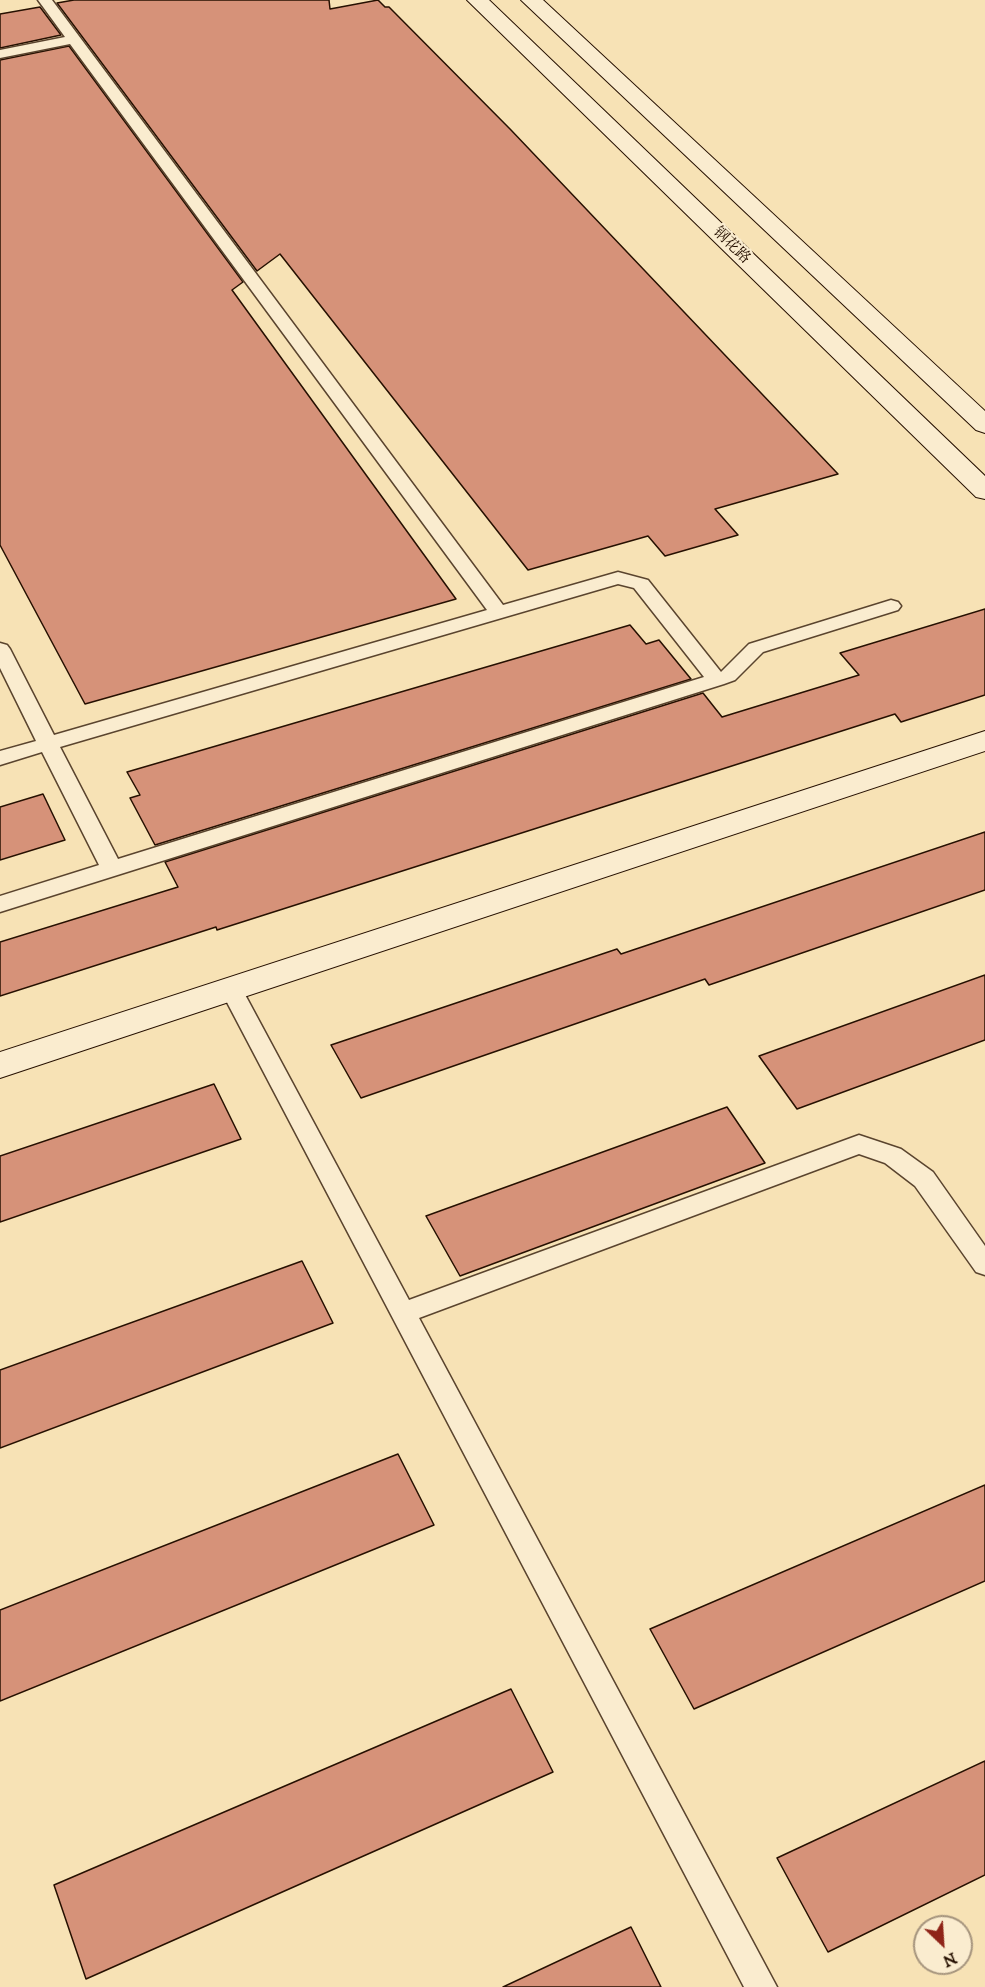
<!DOCTYPE html>
<meta charset="utf-8">
<style>
body{margin:0}
#map{position:relative;width:985px;height:1987px;overflow:hidden;background:#f7e2b5;font-family:"IM FELL DW Pica",serif}
canvas{display:block}
.north{position:absolute;left:913px;top:1915px;width:60px;height:60px;box-sizing:border-box;background:#faeccf;border:2px solid #a5947d;border-radius:50%;rotate:155deg;font-size:16px;font-weight:700;line-height:24px;text-align:center;color:#261001}
.north::after{content:'';display:block;margin:auto;width:21px;height:27px;background:#8f2418;clip-path:polygon(50% 0,100% 100%,50% 72%,0 100%)}
</style>
<div id="map">
<canvas width="985" height="1987"></canvas>
<div class="north">N</div>
</div>
<script>
const g = document.querySelector('canvas').getContext('2d');
g.lineJoin = 'round';
function fill(path, color) {
  g.fillStyle = color;
  g.fill(path, 'evenodd');
}
function strokePath(path, color, width, dash) {
  g.strokeStyle = color;
  g.lineWidth = width;
  g.lineCap = dash ? 'butt' : 'round';
  g.setLineDash(dash || []);
  g.stroke(path);
}
function write(font, color, halo, rows, align = 'center') {
  g.font = font + ' "IM FELL DW Pica","Noto Serif SC",serif';
  g.lineWidth = 4.5;
  g.setLineDash([]);
  g.textBaseline = 'middle';
  g.strokeStyle = halo;
  g.fillStyle = color;
  for (const [text, x, y, turn = 0] of rows) {
    g.save();
    g.translate(x, y);
    g.rotate((+turn || 0) * Math.PI / 180);
    g.textAlign = isNaN(turn) ? turn : align;
    if (halo) g.strokeText(text, 0, 0);
    g.fillText(text, 0, 0);
    g.restore();
  }
}
const building = new Path2D(`
 M 74,0 L 329,0 L 330,9 L 378,0 L 385,7 L 389,7 L 511,130 L 838,474 L 715,509 L 738,535 L 665,556 L 648,536 L 528,570 L 280,254 L 257,271 L 57,3 Z
 M 40,7 L 61,35 L 0,48 L 0,14 Z
 M 69,46 L 243,282 L 232,290 L 456,599 L 85,704 L 0,545 L 0,60 Z
 M 985,609 L 985,695 L 901,722 L 895,714 L 217,930 L 216,927 L 0,996 L 0,942 L 178,887 L 165,862 L 703,693 L 722,717 L 859,675 L 840,653 Z
 M 630,625 L 646,644 L 659,640 L 691,679 L 155,845 L 130,798 L 140,795 L 127,772 Z
 M 43,794 L 65,840 L 0,860 L 0,807 Z
 M 985,832 L 985,890 L 709,985 L 705,979 L 361,1098 L 331,1045 L 617,949 L 621,954 Z
 M 985,975 L 985,1040 L 797,1109 L 759,1056 Z
 M 214,1084 L 241,1139 L 0,1222 L 0,1156 Z
 M 727,1107 L 765,1163 L 460,1276 L 426,1216 Z
 M 302,1261 L 333,1323 L 0,1448 L 0,1370 Z
 M 398,1454 L 434,1525 L 0,1701 L 0,1610 Z
 M 985,1485 L 985,1581 L 694,1709 L 650,1629 Z
 M 511,1689 L 553,1772 L 86,1979 L 54,1885 Z
 M 985,1761 L 985,1875 L 828,1952 L 777,1858 Z
 M 631,1927 L 661,1987 L 503,1987 Z`);
fill(building, '#d69279');
strokePath(building, '#261001', 1.5);
const lane = new Path2D(`
 M 38,0 L 52,0 L 503,605 L 618,572 L 648,580 L 721,672 L 749,644 L 891,600 L 898,602 L 901,606 L 898,610 L 763,652 L 735,680 L 724,684 L 0,912 L 0,896 L 99,865 L 42,752 L 0,765 L 0,751 L 36,741 L 0,668 L 0,643 L 7,645 L 10,649 L 54,735 L 487,610 L 70,44 L 0,58 L 0,50 L 65,37 ZM 618,584 L 634,588 L 704,677 L 118,859 L 60,747 Z
 M 231,981 L 239,983 L 242,989 L 409,1300 L 859,1135 L 901,1149 L 933,1172 L 985,1246 L 985,1275 L 976,1272 L 915,1186 L 885,1163 L 859,1154 L 419,1318 L 777,1987 L 744,1987 L 220,989 L 223,983 Z`);
const secondary = new Path2D(`
 M 467,0 L 489,0 L 985,476 L 985,499 L 976,497 Z
 M 521,0 L 543,0 L 985,411 L 985,433 L 976,430 Z
 M 985,731 L 985,751 L 0,1078 L 0,1052 Z`);
strokePath(lane, '#5a442e', 3);
strokePath(secondary, '#261001', 2);
fill(lane, '#faeccf');
fill(secondary, '#faeccf');
write('15px', '#261001', '#faeccf', [
 ["钢花路",731,246,44]
]);
</script>
